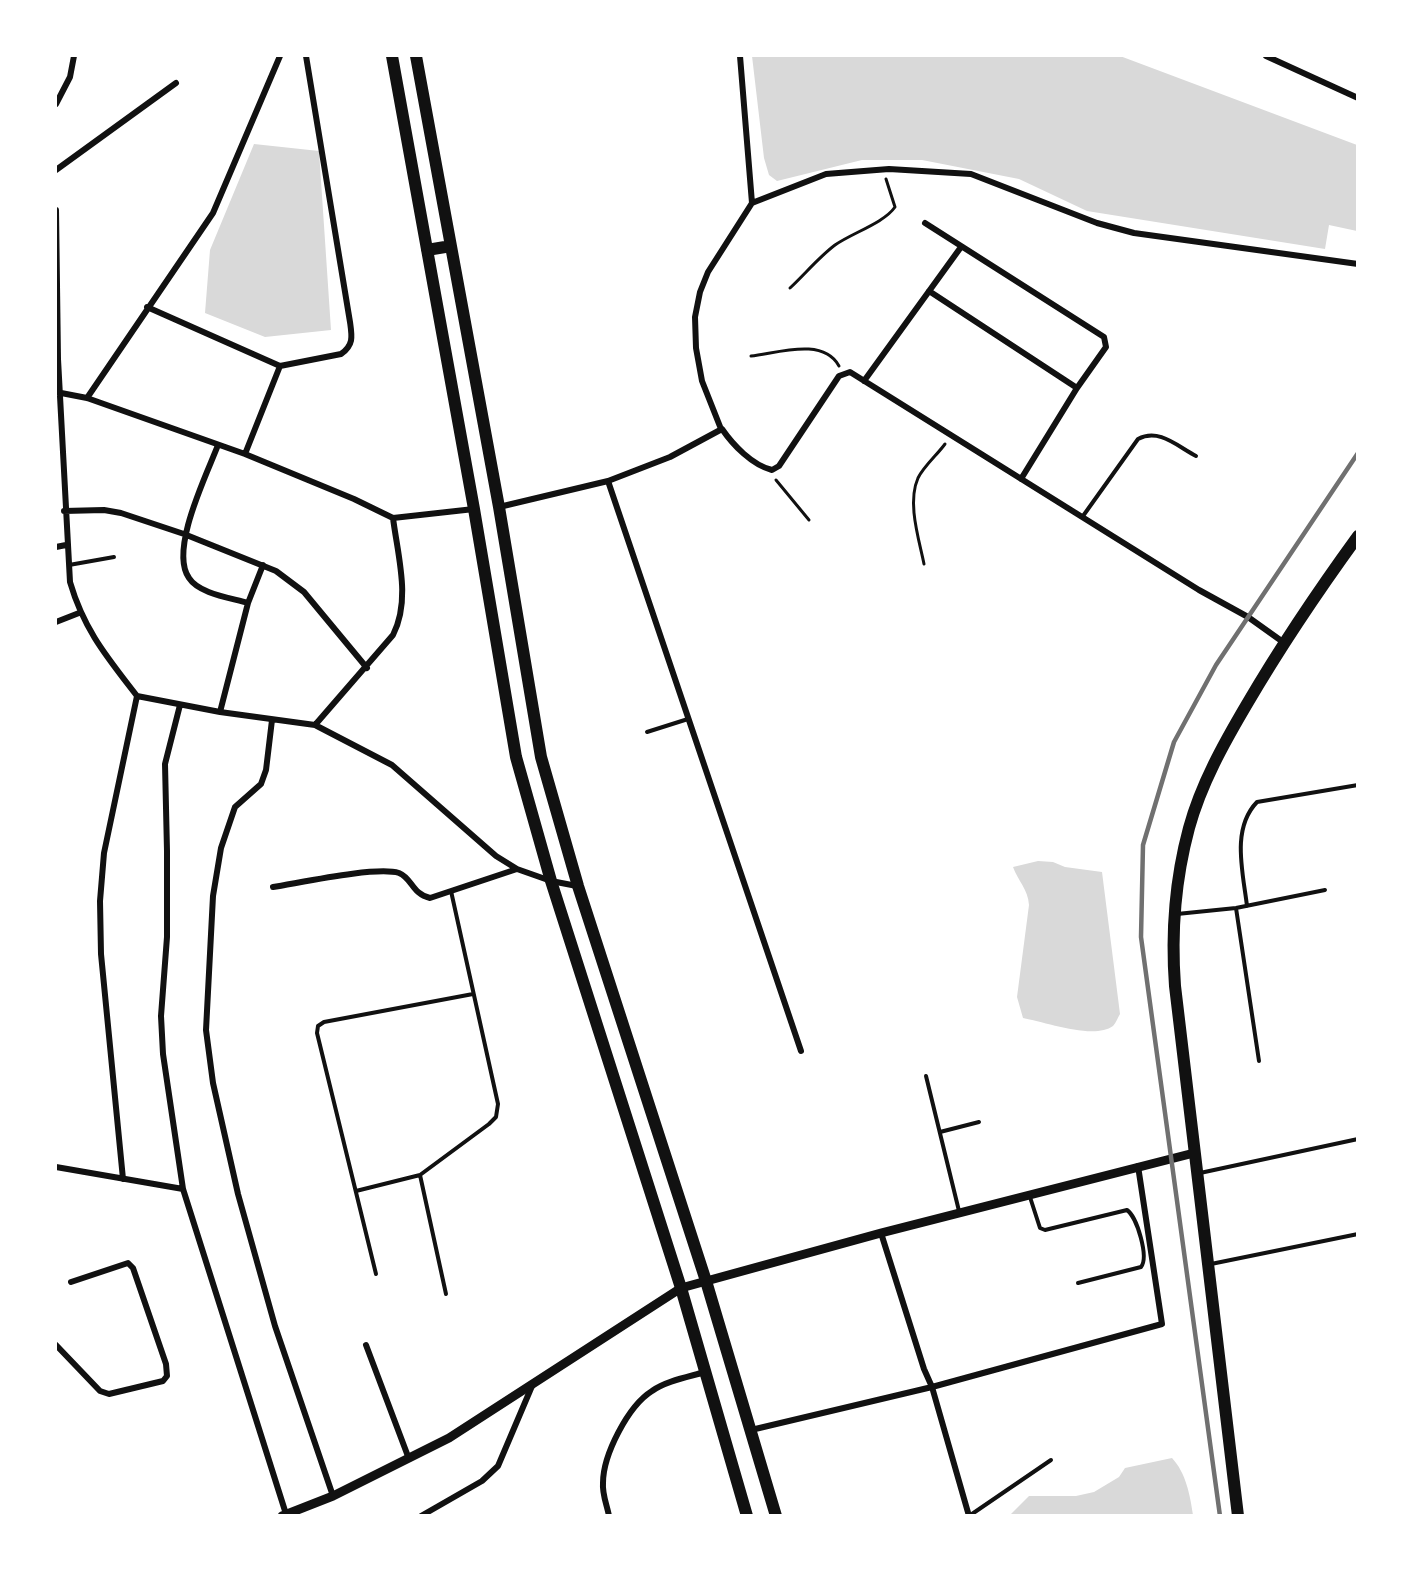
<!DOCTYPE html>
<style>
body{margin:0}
#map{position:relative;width:1413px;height:1571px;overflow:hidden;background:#fff;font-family:"PT Sans",sans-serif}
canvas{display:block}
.frame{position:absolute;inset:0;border:57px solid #fff;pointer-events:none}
</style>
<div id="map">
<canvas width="1413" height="1571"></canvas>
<div class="frame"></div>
</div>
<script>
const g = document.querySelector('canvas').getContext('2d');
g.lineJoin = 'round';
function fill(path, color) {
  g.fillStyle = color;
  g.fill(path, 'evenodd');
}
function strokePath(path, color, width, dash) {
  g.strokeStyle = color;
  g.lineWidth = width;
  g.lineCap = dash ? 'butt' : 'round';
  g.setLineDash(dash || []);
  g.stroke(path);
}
fill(new Path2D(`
 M 752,56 L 1120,56 L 1357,145 L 1357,231 L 1329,225 L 1325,249 L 1087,211 L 1019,179 L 922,160 L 862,160 L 777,181 L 769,175 L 764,158 Z
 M 254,144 L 319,151 L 331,330 L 265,337 L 205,313 L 210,250 Z
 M 1038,861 L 1053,862 L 1065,867 L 1102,872 L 1120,1014 C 1118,1017 1116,1023 1113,1026 C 1094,1040 1045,1022 1023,1018 L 1017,997 L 1029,905 C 1028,889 1018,881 1013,867 Z
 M 1172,1458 C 1186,1473 1190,1495 1193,1515 L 1010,1515 L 1029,1496 L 1076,1496 L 1094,1492 L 1119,1477 L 1125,1468 Z`), '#d9d9d9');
strokePath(new Path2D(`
 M 790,288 C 805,274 819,257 835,245 C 852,233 884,223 895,207 L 886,179
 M 751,356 C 778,353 823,337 839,366
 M 776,480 L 809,520
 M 924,564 C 919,539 907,503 918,478 C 924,466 937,455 945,444`), '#111', 3);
strokePath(new Path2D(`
 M 1083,516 L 1138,439 C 1159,428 1177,446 1196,456
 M 69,565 L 114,557
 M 647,732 L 688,719
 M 1247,906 C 1243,872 1231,829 1257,802 L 1358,785
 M 1236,908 L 1259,1061
 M 1177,914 L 1236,908 L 1325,890
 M 926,1076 L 959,1211
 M 940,1132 L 979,1122
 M 1200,1173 L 1358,1139
 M 356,1191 L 420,1175
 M 1029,1194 L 1040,1228 L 1045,1230 L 1127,1210 C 1137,1217 1149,1257 1141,1267 L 1078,1283
 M 1211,1264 L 1358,1234
 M 376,1274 L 317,1033 L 318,1026 L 324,1022 L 473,994
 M 446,1294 L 420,1175 L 489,1124 L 496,1117 L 498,1104 L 451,891
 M 969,1516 L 1051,1460`), '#111', 4);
strokePath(new Path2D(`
 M 740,56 L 752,203
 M 1266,56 L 1358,98
 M 56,104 L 70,77 L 74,56
 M 56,170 L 176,83
 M 56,210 L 58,359 L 70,582 C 84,630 107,657 137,696 L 220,712 L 315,725 L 392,765 L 496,856 L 517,869 L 551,881 L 577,886
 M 925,223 L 1104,337 L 1106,347 L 1077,388 L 1021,479
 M 929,291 L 1077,388
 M 147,307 L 280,366 L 341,354 C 354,345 352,336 350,322 L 306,56
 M 864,381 L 961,247
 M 56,392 L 87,398 L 245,454 L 354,499 L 393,518 L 474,509
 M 87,398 L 213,213 L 280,56
 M 721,429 L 702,381 L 696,348 L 695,317 L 700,292 L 708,272 L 752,203 L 826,174 L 889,169 L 971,174 L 1097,223 L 1134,233 L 1358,264
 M 218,445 C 207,474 169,550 189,578 C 199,594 232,598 248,603
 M 245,454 L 280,366
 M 608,481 L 801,1051
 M 499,507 L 608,481 L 670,457 L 722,429 C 733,445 752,465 772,470 L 779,466 L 839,376 L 850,372 L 1199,590 L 1248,617 L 1283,642
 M 64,511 L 104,510 L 121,513 L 184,534 L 276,571 L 304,592 L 367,668
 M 56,547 L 66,545
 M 56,622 L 79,613
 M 180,705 L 165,764 L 167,851 L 167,937 L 161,1016 L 163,1054 L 183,1189 L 286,1514
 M 220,712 L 248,603 L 263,565
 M 272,720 L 266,770 L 261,784 L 235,807 L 221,848 L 213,896 L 206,1030 L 213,1083 L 238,1194 L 275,1326 L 333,1496
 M 315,725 L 393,635 C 411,600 398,557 393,518
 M 273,887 C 299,883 376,866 399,873 C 412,878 412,894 430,898 L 517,869
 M 56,1167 L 183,1189
 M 123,1179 L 101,954 L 100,901 L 104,853 L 137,696
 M 881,1233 L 924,1369 L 932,1387 L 969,1516
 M 56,1345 L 100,1391 L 109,1394 L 163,1381 L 167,1376 L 166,1364 L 133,1268 L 128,1263 L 71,1282
 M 366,1345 L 409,1459
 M 751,1430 L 932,1387 L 1162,1324 L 1138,1166
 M 421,1516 L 482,1481 L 498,1466 L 532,1386
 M 609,1516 C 607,1505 602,1494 603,1483 C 603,1455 628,1406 652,1391 C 666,1381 688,1377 705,1372`), '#111', 6);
strokePath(new Path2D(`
 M 282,1516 L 333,1496 L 449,1438 L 681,1288 L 881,1233 L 1194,1153`), '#111', 9);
strokePath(new Path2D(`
 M 392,56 L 474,509 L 516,757 L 551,881 L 681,1288 L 747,1516
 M 416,56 L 499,507 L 541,757 L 578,886 L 706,1281 L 776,1516
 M 427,250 L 451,246`), '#111', 12);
strokePath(new Path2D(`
 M 1238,1516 L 1175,986 C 1171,932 1175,880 1189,828 C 1201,784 1224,743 1247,704 C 1281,646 1318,591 1358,536`), '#111', 12);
strokePath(new Path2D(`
 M 1220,1516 L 1141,937 L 1143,845 L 1174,742 L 1216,665 L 1358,453`), '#707070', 4.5);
</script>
